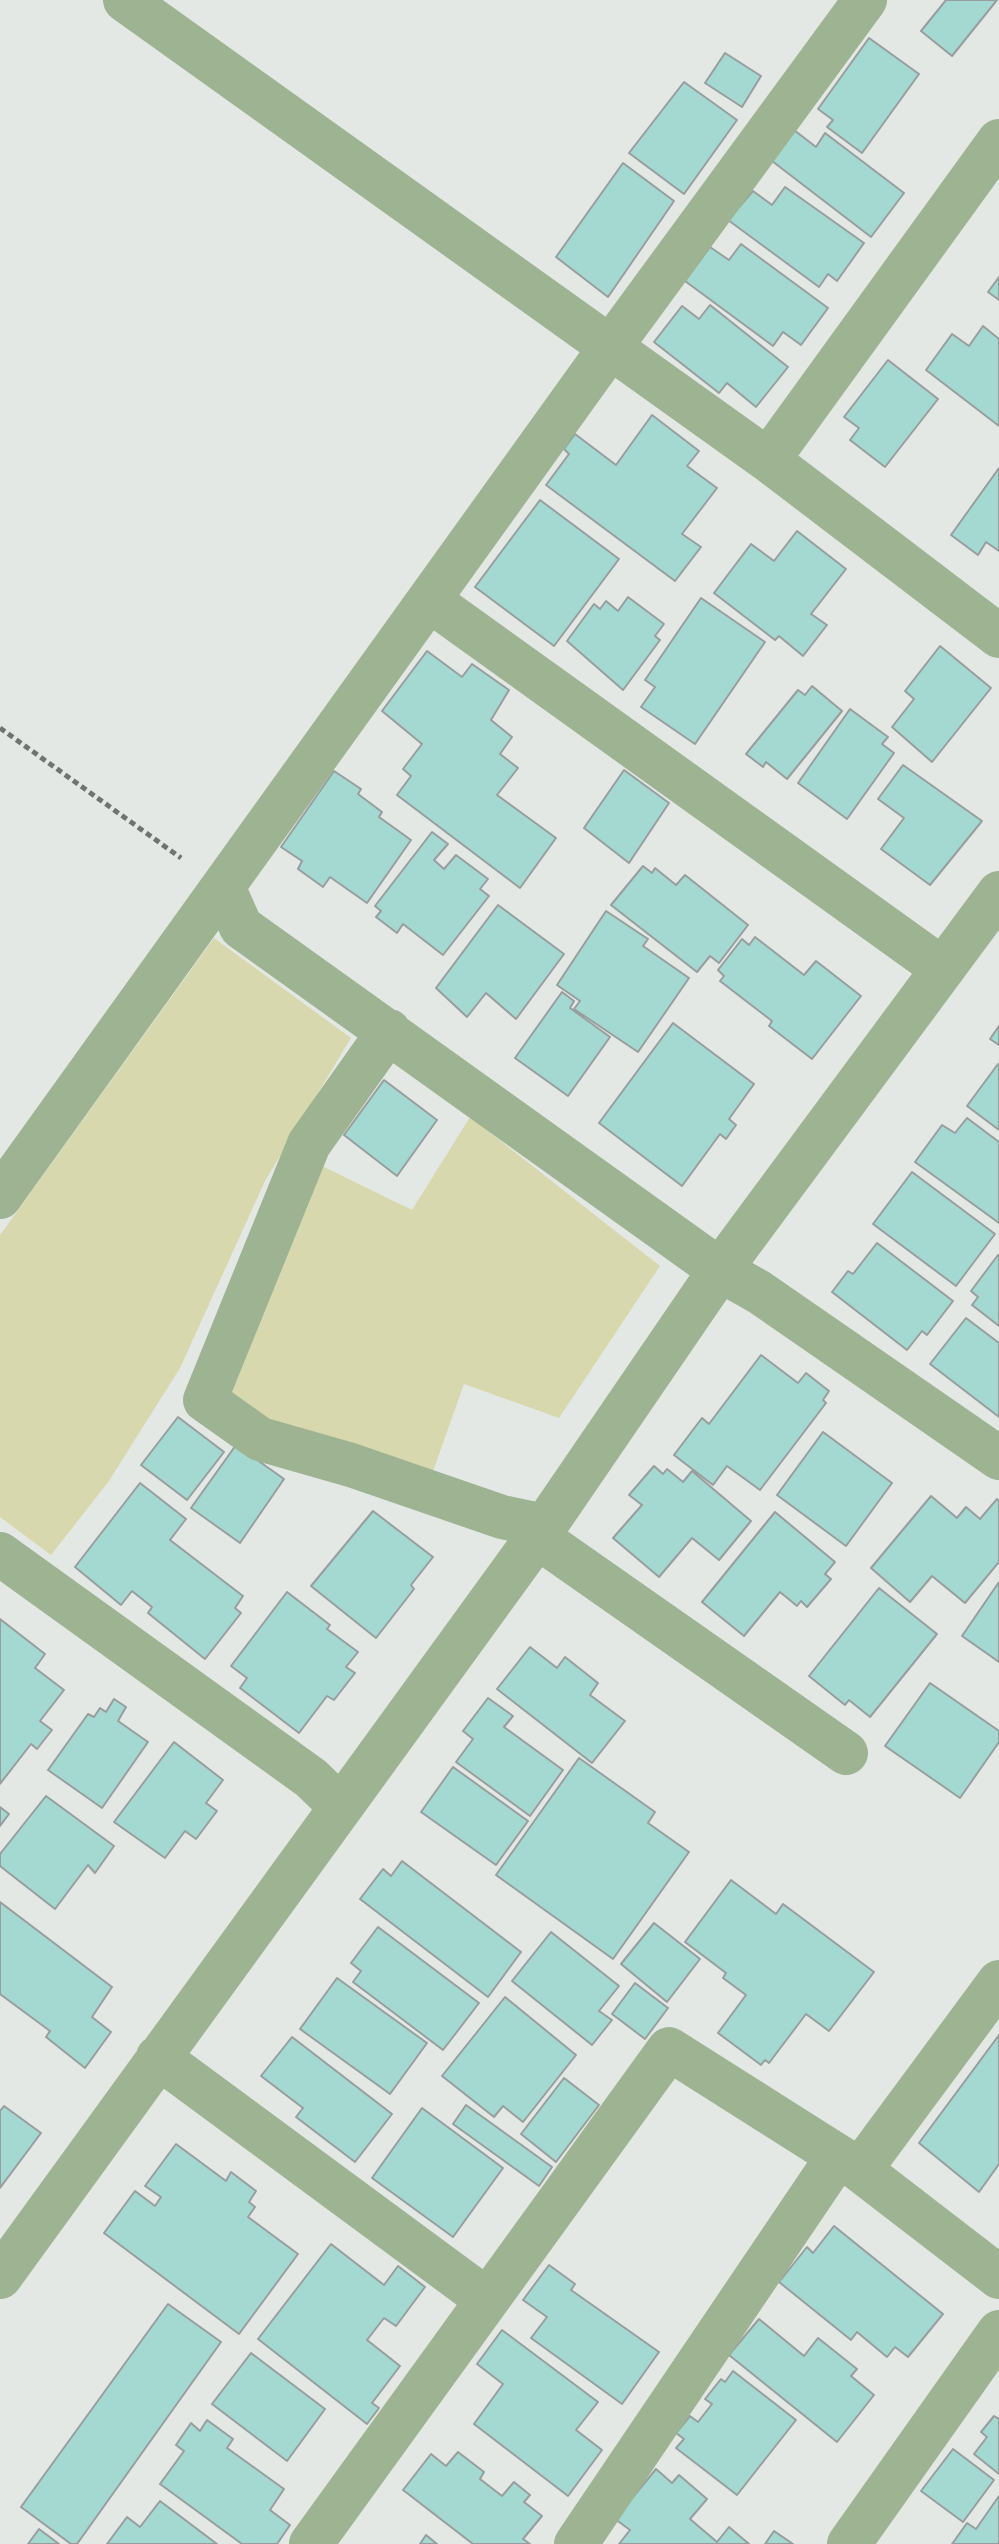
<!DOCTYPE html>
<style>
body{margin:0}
canvas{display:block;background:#e3e8e5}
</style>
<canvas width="999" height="2544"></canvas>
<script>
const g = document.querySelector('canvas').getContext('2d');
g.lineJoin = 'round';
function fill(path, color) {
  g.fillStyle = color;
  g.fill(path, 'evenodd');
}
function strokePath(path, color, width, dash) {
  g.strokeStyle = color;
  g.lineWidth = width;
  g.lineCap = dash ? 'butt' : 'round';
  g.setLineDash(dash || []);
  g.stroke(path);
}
fill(new Path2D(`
 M 214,938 L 351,1038 L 265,1181 L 180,1368 L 109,1481 L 51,1555 L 0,1517 L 0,1235 Z
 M 470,1117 L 660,1266 L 559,1418 L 464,1384 L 432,1474 L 263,1425 L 223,1393 L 322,1166 L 412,1210 Z`), '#d8d8ae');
const building = new Path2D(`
 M 946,0 L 997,0 L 952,56 L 921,31 Z
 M 869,38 L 919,74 L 862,153 L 827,127 L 833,120 L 818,109 Z
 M 725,53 L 761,76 L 742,107 L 705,83 Z
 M 684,82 L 737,120 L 684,194 L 629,153 Z
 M 794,130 L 816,147 L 825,133 L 904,193 L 871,237 L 772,161 Z
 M 623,163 L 674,201 L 608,297 L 556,257 Z
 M 785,187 L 864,243 L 837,281 L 828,274 L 819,287 L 728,220 L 753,191 L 772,205 Z
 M 741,244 L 828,308 L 801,345 L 783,332 L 773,346 L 685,281 L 710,247 L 729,260 Z
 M 999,277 L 999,300 L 988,292 Z
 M 710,305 L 788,367 L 756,407 L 727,383 L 719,393 L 654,342 L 682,306 L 699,319 Z
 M 983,326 L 999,339 L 999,426 L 926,370 L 952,334 L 969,346 Z
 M 888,360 L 938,399 L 885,467 L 850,440 L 859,428 L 844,417 Z
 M 652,415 L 699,451 L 687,466 L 717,488 L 682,534 L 701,547 L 675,581 L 546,485 L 569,454 L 564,449 L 575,434 L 616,465 Z
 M 999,468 L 999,551 L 986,542 L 978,555 L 951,535 Z
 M 540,500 L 619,559 L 554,646 L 475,587 Z
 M 797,531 L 846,569 L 811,614 L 827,625 L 803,656 L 779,636 L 775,640 L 714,593 L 751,544 L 774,561 Z
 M 628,597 L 664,624 L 655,636 L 660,640 L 623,690 L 567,641 L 594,604 L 600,609 L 606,601 L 618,611 Z
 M 701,598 L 765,642 L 695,744 L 641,707 L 655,687 L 645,680 Z
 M 940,646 L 991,688 L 932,762 L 892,727 L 914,699 L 905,691 Z
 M 427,651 L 462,677 L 472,664 L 509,690 L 491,720 L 512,737 L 500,754 L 518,768 L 497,795 L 556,838 L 520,888 L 397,795 L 411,776 L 403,769 L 422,744 L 382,711 Z
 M 812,686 L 842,711 L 787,779 L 766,762 L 763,767 L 746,754 L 798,690 L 805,695 Z
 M 850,709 L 888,737 L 882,744 L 894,753 L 847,819 L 798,783 Z
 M 903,765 L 982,821 L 930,885 L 881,849 L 904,818 L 878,799 Z
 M 624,770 L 669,803 L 629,863 L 584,828 Z
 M 334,771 L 361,789 L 358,794 L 382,812 L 379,817 L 411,840 L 367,903 L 330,877 L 323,887 L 298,869 L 302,861 L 281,847 Z
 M 432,832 L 448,844 L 434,860 L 444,869 L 456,855 L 488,879 L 480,889 L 489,896 L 443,955 L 403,924 L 397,933 L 376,917 L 381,911 L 375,906 Z
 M 643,866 L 652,873 L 655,868 L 676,885 L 685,875 L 748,925 L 719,963 L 710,956 L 697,972 L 611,905 Z
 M 498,905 L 564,954 L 516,1019 L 486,993 L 467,1017 L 436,988 Z
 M 606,911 L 648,939 L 643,946 L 689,978 L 638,1052 L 574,1009 L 580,1001 L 557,985 Z
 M 755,937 L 804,975 L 816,961 L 861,996 L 812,1059 L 769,1026 L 772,1021 L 720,981 L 724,976 L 718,970 L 742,939 L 749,945 Z
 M 562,992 L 574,1001 L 570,1008 L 610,1037 L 568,1096 L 515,1058 Z
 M 673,1023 L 754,1084 L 729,1119 L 736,1125 L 726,1139 L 720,1134 L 682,1186 L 599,1123 Z
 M 999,1026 L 999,1045 L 990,1039 Z
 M 998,1064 L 999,1065 L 999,1130 L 967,1106 Z
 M 384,1080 L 437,1120 L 397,1176 L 344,1135 Z
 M 967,1118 L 999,1142 L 999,1223 L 915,1162 L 942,1125 L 955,1133 Z
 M 912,1172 L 995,1234 L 956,1286 L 873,1224 Z
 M 877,1243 L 953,1301 L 927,1335 L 922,1331 L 907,1350 L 832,1292 L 848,1271 L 853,1274 Z
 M 998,1255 L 999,1256 L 999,1326 L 972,1305 L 978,1297 L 971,1291 Z
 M 966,1318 L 999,1343 L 999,1417 L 930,1364 Z
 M 761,1355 L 798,1383 L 806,1373 L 829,1391 L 823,1400 L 826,1403 L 760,1490 L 727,1466 L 713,1485 L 674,1455 L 702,1418 L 709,1424 Z
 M 178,1417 L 224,1452 L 187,1500 L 141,1465 Z
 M 823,1432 L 892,1483 L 846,1546 L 777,1495 Z
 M 236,1445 L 284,1479 L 240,1543 L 191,1508 Z
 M 654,1466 L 663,1474 L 667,1469 L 683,1482 L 692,1471 L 751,1521 L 719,1560 L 692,1538 L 659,1577 L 613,1538 L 642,1505 L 629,1495 Z
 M 140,1483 L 186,1519 L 170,1540 L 243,1596 L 235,1608 L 241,1613 L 205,1659 L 148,1613 L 152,1607 L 132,1591 L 121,1605 L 75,1567 Z
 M 931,1496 L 957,1518 L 966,1507 L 980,1519 L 997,1499 L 999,1501 L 999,1562 L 965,1603 L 932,1576 L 910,1602 L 871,1568 Z
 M 373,1511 L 433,1557 L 411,1585 L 414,1589 L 376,1638 L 311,1586 Z
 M 775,1512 L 835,1562 L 825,1574 L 831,1579 L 807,1607 L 801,1601 L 797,1606 L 780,1592 L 744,1636 L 702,1602 Z
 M 999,1582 L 999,1662 L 962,1636 Z
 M 879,1588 L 937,1634 L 870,1717 L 849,1700 L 845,1705 L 809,1676 Z
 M 287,1592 L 330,1625 L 327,1629 L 358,1652 L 346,1667 L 355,1673 L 334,1700 L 327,1696 L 299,1733 L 240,1688 L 247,1678 L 231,1666 Z
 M 0,1619 L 45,1654 L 35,1668 L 64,1690 L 40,1721 L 52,1730 L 37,1749 L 31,1744 L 0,1784 Z
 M 530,1647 L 557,1668 L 565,1657 L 598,1683 L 590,1695 L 625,1721 L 592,1763 L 497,1689 Z
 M 930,1683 L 999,1731 L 999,1742 L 960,1798 L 885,1746 Z
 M 488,1698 L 513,1716 L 504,1727 L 563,1770 L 530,1816 L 456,1762 L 473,1739 L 463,1731 Z
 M 114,1699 L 126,1707 L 118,1721 L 148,1742 L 102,1808 L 48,1770 L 88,1714 L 94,1717 L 100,1708 L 106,1712 Z
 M 174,1742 L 223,1780 L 206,1803 L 217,1811 L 196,1839 L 185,1831 L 165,1858 L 114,1822 Z
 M 579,1758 L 655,1812 L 648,1823 L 689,1852 L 613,1959 L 496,1875 Z
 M 453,1767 L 528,1821 L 496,1865 L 421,1812 Z
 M 46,1796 L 114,1846 L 95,1873 L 88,1865 L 55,1909 L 0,1866 L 0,1854 Z
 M 0,1807 L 9,1814 L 0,1826 Z
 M 402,1861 L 521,1952 L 488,1997 L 360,1899 L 383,1869 L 391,1876 Z
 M 731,1880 L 776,1914 L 783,1904 L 874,1972 L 829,2031 L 806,2014 L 769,2063 L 765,2060 L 761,2065 L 718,2033 L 746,1995 L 723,1978 L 726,1973 L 685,1942 Z
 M 0,1902 L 112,1987 L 92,2017 L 111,2032 L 85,2068 L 46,2037 L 50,2031 L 0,1994 Z
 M 654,1923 L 700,1959 L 667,2002 L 621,1964 Z
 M 378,1927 L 479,2003 L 443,2050 L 353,1982 L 361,1971 L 351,1963 Z
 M 551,1932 L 619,1986 L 599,2011 L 612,2020 L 592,2045 L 512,1981 Z
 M 337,1978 L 427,2043 L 390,2094 L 300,2029 Z
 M 635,1983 L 668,2008 L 645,2039 L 612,2014 Z
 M 505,1997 L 576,2055 L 523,2122 L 503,2106 L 494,2117 L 442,2076 Z
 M 999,2035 L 999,2164 L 979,2192 L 919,2143 Z
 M 292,2037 L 392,2114 L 355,2162 L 296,2117 L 303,2108 L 261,2076 Z
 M 564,2078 L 599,2105 L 556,2162 L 521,2134 Z
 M 466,2105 L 552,2167 L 539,2186 L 453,2124 Z
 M 4,2106 L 41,2133 L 0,2188 L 0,2111 Z
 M 422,2108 L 503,2168 L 453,2237 L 372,2178 Z
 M 176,2144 L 226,2181 L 231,2172 L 256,2191 L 249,2202 L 255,2207 L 248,2217 L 298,2254 L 239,2334 L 104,2233 L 135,2191 L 155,2206 L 161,2197 L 145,2186 Z
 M 834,2226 L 943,2314 L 908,2357 L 895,2347 L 887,2357 L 857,2332 L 851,2340 L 779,2282 L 807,2247 L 813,2253 Z
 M 331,2244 L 384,2285 L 398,2266 L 425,2287 L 396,2326 L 384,2318 L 367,2340 L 400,2366 L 372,2403 L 379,2408 L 367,2424 L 258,2339 Z
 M 549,2265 L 575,2284 L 571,2290 L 659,2352 L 622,2404 L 531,2338 L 547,2317 L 523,2300 Z
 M 168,2304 L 221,2342 L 77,2544 L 71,2544 L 21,2507 Z
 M 759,2319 L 804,2356 L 818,2338 L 857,2369 L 851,2376 L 874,2395 L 837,2442 L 729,2355 Z
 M 502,2330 L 598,2402 L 576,2430 L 602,2450 L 568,2496 L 474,2424 L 503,2384 L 477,2364 Z
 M 251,2353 L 325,2409 L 287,2461 L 212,2404 Z
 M 733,2371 L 796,2420 L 737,2495 L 676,2448 L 684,2439 L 676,2433 L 690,2416 L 698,2422 L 712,2404 L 705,2399 L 721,2379 L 725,2382 Z
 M 994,2416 L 999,2419 L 999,2474 L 974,2454 L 987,2437 L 981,2432 Z
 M 207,2420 L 233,2439 L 227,2448 L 284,2489 L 270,2510 L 290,2525 L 277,2544 L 242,2544 L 160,2484 L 184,2451 L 176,2445 L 191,2423 L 200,2431 Z
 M 953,2449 L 994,2480 L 963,2522 L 921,2491 Z
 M 458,2452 L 484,2472 L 480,2479 L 502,2496 L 514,2482 L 530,2495 L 524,2502 L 542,2516 L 523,2539 L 530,2544 L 473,2544 L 403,2490 L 431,2454 L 446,2466 Z
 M 656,2469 L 672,2483 L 679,2475 L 707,2499 L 690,2519 L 717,2542 L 729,2527 L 749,2544 L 619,2544 L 630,2530 L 615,2519 Z
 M 999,2496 L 999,2544 L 952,2544 L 967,2523 L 976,2529 Z
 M 160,2501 L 217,2544 L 107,2544 L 127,2517 L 140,2527 Z
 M 39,2529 L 59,2544 L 28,2544 Z
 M 774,2531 L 793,2544 L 765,2544 Z
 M 426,2535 L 437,2544 L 420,2544 Z`);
fill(building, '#a4d9d2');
strokePath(building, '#989e9d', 2);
strokePath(new Path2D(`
 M 0,728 L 181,858`), '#6f7371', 5, [6, 4]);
strokePath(new Path2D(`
 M 125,0 L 768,460 L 999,636
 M 768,460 L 999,141
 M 429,600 L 943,969
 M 224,889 L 241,927 L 720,1270 L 759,1292 L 999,1458
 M 389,1031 L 309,1144 L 205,1400 L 260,1439 L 351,1465 L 502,1517 L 545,1526
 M 0,1197 L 609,349 L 865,0
 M 536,1536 L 846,1753
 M 0,1554 L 311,1778 L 340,1806
 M 158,2057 L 486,2299
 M 860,2170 L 999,1982
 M 0,2277 L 545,1526 L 720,1270 L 999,893
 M 311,2544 L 669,2049 L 860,2170 L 999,2277
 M 576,2544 L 838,2156
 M 849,2544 L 999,2332`), '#9eb392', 44);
</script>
